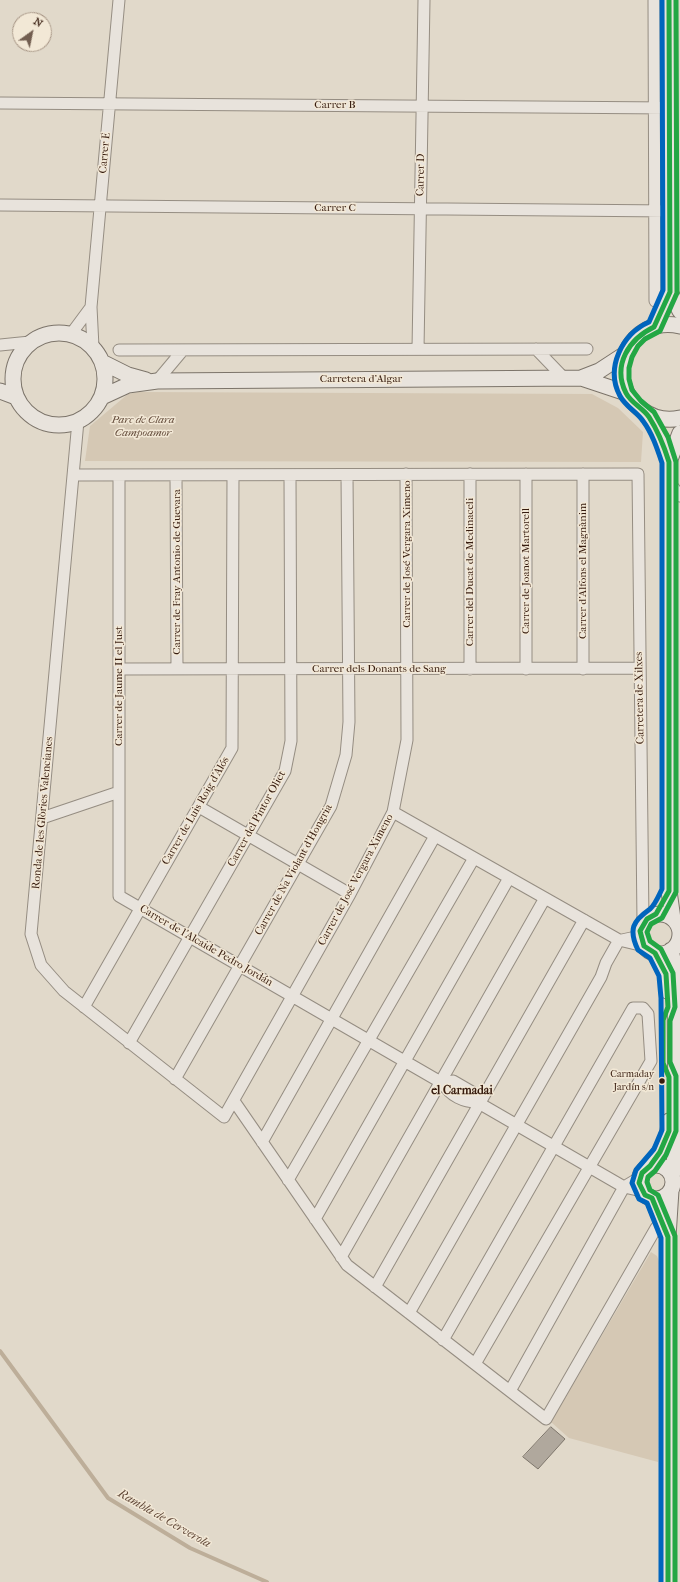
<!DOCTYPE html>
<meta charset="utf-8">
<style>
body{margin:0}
#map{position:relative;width:680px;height:1582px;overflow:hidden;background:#e1d9ca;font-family:"IM FELL French Canon",serif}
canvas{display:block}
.north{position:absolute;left:12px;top:12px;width:40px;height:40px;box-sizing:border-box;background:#f2e8d6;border:1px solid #a79686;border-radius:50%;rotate:33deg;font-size:11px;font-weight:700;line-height:16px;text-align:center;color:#371c0f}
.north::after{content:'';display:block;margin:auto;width:14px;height:18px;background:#725e50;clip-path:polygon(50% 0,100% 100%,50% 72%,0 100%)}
</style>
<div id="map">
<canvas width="680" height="1582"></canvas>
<div class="north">N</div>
</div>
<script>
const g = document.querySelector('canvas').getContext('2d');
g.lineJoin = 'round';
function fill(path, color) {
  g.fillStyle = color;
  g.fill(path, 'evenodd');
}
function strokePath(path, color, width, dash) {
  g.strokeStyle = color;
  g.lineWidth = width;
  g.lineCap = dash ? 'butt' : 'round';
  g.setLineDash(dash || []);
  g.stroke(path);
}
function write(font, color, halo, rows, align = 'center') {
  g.font = font + ' "IM FELL French Canon",serif';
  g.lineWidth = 3;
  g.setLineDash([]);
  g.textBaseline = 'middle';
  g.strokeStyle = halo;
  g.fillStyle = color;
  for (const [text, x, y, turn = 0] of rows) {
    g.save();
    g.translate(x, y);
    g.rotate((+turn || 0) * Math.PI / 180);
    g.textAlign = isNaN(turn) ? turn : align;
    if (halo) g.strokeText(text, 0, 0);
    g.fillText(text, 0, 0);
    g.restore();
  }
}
fill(new Path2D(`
 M 139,392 L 592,394 L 618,408 L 643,432 L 641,462 L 85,461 L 90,426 L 128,394 Z
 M 651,1252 L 657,1256 L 659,1261 L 658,1462 L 569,1438 L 551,1422 Z`), '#d5c8b4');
strokePath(new Path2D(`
 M 0,1351 L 108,1498 L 190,1548 L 267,1582`), '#bdae99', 4);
const building = new Path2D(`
 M 551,1427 L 565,1439 L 538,1469 L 523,1457 Z`);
fill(building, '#b0a89d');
strokePath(building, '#7c746a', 1);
const street = new Path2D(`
 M 654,0 L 655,301
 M 0,103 L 670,108
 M 0,205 L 670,211
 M 71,334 L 91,307
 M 0,345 L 30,342
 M 93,347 L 91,307 L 119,0
 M 418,349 L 424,0
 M 536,349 L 564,378
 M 119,350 L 587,349
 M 157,381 L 183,350
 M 78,421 L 31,934 L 41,965 L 64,991 L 224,1117 L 350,894 L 393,812 L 407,740 L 406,474
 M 470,474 L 470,669
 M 583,474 L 583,669
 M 74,475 L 638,474 L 643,922
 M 119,475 L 119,896 L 444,1084 C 450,1096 464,1102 477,1102 L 624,1187 L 642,1191
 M 176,475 L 177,669
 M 669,482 L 680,496
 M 119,669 L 639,668
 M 526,669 L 526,474
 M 199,807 L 350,894
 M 393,812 L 619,940 L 644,946
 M 42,818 L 119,792
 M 679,937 L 680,938
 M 622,940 L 636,937 L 640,932
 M 84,1007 L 232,748 L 233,475
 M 129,1043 L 285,771 L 291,741 L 290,475
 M 175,1079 L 331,806 L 346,755 L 349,722 L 347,475
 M 444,1084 L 453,1081 L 472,1092 L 477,1102
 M 234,1101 L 347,1265 L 546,1419 L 656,1228 L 662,1221
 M 262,1142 L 435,836
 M 288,1180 L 474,858
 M 315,1219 L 509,878
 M 341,1257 L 545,898
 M 375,1287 L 584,920
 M 409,1313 L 601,977 L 606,963 L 619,940
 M 443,1340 L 633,1008 L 643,1008 L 648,1014 L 651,1061 L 475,1364
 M 510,1391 L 624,1187 L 639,1178`);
const secondary = new Path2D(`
 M 670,292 L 680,311
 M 680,326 C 629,314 600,380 642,410 C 653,418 667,421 680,418
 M 654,327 L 670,292 L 669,0
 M13 379a46 46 0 1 1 92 0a46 46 0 1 1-92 0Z
 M 102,362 L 128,375 L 146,380
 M 581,378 L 599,371 L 625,354
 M 0,391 L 16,397
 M 102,397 L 128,385 L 157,381 L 581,378 L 626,393
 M 648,415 L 662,440 L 669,462
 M640 934a20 20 0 1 1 40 0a20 20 0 1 1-40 0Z
 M 673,919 L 669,891 L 669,462 L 680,433
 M 671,950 L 675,969 L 676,1131 L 674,1169 L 672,1176
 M 655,953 L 666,974 L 667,991
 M639 1182a17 17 0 1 1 34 0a17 17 0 1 1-34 0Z
 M 650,1166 C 660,1152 669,1138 669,1121
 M 652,1198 L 667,1235
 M 668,1582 L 668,1237 L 671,1190`);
strokePath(street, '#958d82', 13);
strokePath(secondary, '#7c746a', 17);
strokePath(street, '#e8e3dc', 11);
strokePath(secondary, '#e8e3dc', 15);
strokePath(new Path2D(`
 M 668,1582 L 668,1237 L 652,1198 L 645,1195 L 639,1183 L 642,1173 L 650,1166 L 660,1152 L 669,1131 L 669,1077 L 663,1063 L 663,1020 L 668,1007 L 666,974 L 655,953 L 644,946 L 640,931 L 647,919 L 656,914 L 669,891 L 669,462 C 664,446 658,431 649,417 C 643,408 631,403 626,393 C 612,365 629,339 654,327 L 670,292 L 669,0`), '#23a744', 5);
strokePath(new Path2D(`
 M 675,1582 L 675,1236 L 658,1195 L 650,1190 L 647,1182 L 648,1177 L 655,1171 L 666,1155 L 676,1131 L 676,1076 L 670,1062 L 670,1021 L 675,1007 L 673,973 L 661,949 L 650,941 L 647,932 L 651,924 L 662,918 L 676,892 L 676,462 L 668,437 L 654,412 L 641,401 L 632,390 L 629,379 L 629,368 L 632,357 L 638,346 L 645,339 L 660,331 L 677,293 L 676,0`), '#23a744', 5);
strokePath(new Path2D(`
 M 661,1582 L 661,1238 L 647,1203 L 639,1199 L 632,1183 L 636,1170 L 654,1149 L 662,1130 L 661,998 L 659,976 L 650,958 L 638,950 C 628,929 633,921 650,909 C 655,905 659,895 662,889 L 662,463 C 657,448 652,433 643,421 C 637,412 626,407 620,396 C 605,368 622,334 649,322 L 663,290 L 662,0`), '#0065bd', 5);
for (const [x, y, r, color] of [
 [662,1081,3.5,"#371c0f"]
]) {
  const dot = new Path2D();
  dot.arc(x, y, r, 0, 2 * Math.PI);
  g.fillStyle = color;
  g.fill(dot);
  strokePath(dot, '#f2e8d6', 1.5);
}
write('10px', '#371c0f', '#f2e8d6', [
 ["Carmaday",654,1075],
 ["Jardín s/n",654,1088]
], 'right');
write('11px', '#371c0f', '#f2e8d6', [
 ["Carrer B",335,105],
 ["Carrer E",105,153,-85],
 ["Carrer D",421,175,-89],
 ["Carrer C",335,208],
 ["Carretera d'Algar",361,379],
 ["Carrer de José Vergara Ximeno",407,554,-90],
 ["Carrer de Joanot Martorell",526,571,-90],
 ["Carrer d'Alfons el Magnànim",583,571,-90],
 ["Carrer de Fray Antonio de Guevara",177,572,-90],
 ["Carrer del Ducat de Medinaceli",470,572,-90],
 ["Carrer dels Donants de Sang",379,669],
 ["Carrer de Jaume II el Just",119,686,-90],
 ["Carretera de Xilxes",640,698,-91],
 ["Carrer de Luis Roig d'Alós",196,811,-60],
 ["Ronda de les Glòries Valencianes",43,813,-85],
 ["Carrer del Pintor Oliet",257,819,-61],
 ["Carrer de Na Violant d'Hongria",294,870,-61],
 ["Carrer de José Vergara Ximeno",356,880,-62],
 ["Carrer de l'Alcaide Pedro Jordán",206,946,30]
]);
write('italic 11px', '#644c3b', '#f2e8d6', [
 ["Parc de Clara",143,420],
 ["Campoamor",143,433]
]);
write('bold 12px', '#371c0f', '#f2e8d6', [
 ["el Carmadai",462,1091]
]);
write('italic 12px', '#614838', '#f2e8d6', [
 ["Rambla de Cerverola",164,1519,30]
]);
</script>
